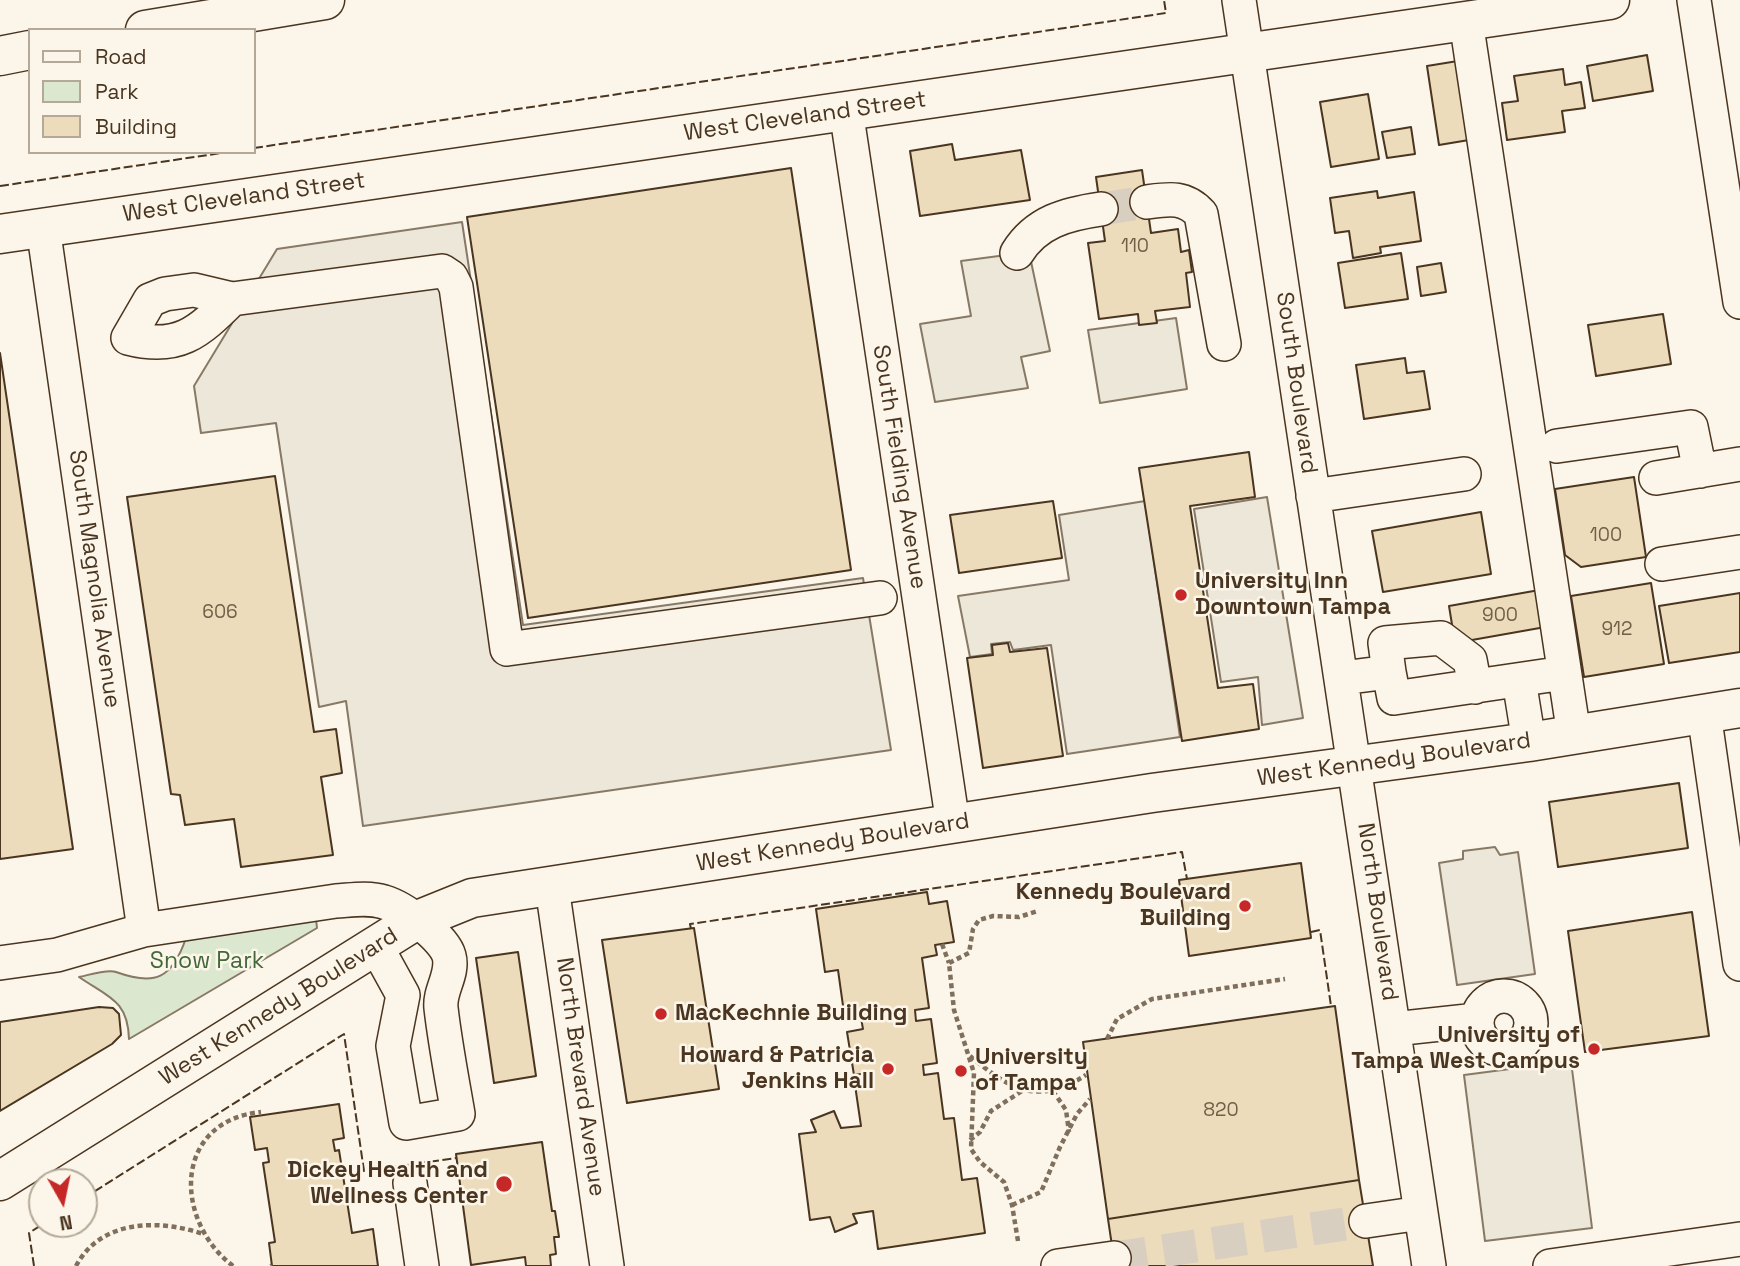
<!DOCTYPE html>
<style>
body{margin:0}
#map{position:relative;width:1740px;height:1266px;overflow:hidden;background:#fbf6e9;font-family:"Space Grotesk",sans-serif}
canvas{display:block}
.legend{position:absolute;left:28px;top:28px;width:228px;height:126px;box-sizing:border-box;background:#fbf6e9;border:2px solid #b4a999;margin:0;padding:9px 12px;list-style:none;font-size:21px;color:#4a3520}
.legend li{display:flex;align-items:center;gap:14px;height:35px}
.legend b{width:35px;border:2px solid #b4a999}
.north{position:absolute;left:28px;top:1168px;width:70px;height:70px;box-sizing:border-box;background:#fbf6e9;border:2px solid #b4a999;border-radius:50%;rotate:171deg;font-size:19px;font-weight:700;line-height:28px;text-align:center;color:#4a3520}
.north::after{content:'';display:block;margin:auto;width:24px;height:32px;background:#c62828;clip-path:polygon(50% 0,100% 100%,50% 72%,0 100%)}
</style>
<div id="map">
<canvas width="1740" height="1266"></canvas>
<ul class="legend">
<li><b style="height:9px;background:#fbf6e9"></b>Road</li>
<li><b style="height:19px;background:#dce7d0"></b>Park</li>
<li><b style="height:19px;background:#ecdcbc"></b>Building</li>
</ul>
<div class="north">N</div>
</div>
<script>
const g = document.querySelector('canvas').getContext('2d');
g.lineJoin = 'round';
function fill(path, color) {
  g.fillStyle = color;
  g.fill(path, 'evenodd');
}
function strokePath(path, color, width, dash) {
  g.strokeStyle = color;
  g.lineWidth = width;
  g.lineCap = dash ? 'butt' : 'round';
  g.setLineDash(dash || []);
  g.stroke(path);
}
function write(font, color, halo, rows, align = 'center') {
  g.font = font + ' "Space Grotesk",sans-serif';
  g.lineWidth = 5;
  g.setLineDash([]);
  g.textBaseline = 'middle';
  g.strokeStyle = halo;
  g.fillStyle = color;
  for (const [text, x, y, turn = 0] of rows) {
    g.save();
    g.translate(x, y);
    g.rotate((+turn || 0) * Math.PI / 180);
    g.textAlign = isNaN(turn) ? turn : align;
    if (halo) g.strokeText(text, 0, 0);
    g.fillText(text, 0, 0);
    g.restore();
  }
}
const green = new Path2D(`
 M 316,919 L 317,928 L 129,1039 C 128,1000 108,997 79,977 C 89,975 107,969 116,972 C 155,986 172,979 186,938 Z`);
fill(green, '#dce7d0');
strokePath(green, '#887966', 2);
const parking = new Path2D(`
 M 462,222 L 523,625 L 863,578 L 891,750 L 363,826 L 346,701 L 319,707 L 276,423 L 201,433 L 194,386 L 277,249 Z
 M 1029,252 L 1050,351 L 1021,357 L 1028,388 L 935,402 L 920,324 L 971,316 L 961,261 Z
 M 1176,318 L 1187,389 L 1100,403 L 1088,330 Z
 M 1267,497 L 1303,718 L 1262,725 L 1258,677 L 1221,682 L 1194,509 Z
 M 1145,501 L 1180,737 L 1067,754 L 1051,645 L 1013,650 L 1010,642 L 991,644 L 992,654 L 970,657 L 958,596 L 1069,580 L 1059,515 Z
 M 1495,847 L 1500,855 L 1518,852 L 1535,974 L 1457,985 L 1439,863 L 1463,859 L 1463,851 Z
 M 1571,1061 L 1592,1228 L 1485,1241 L 1464,1075 Z`);
fill(parking, '#ede7d9');
strokePath(parking, '#887966', 2);
const building = new Path2D(`
 M 1647,55 L 1653,91 L 1593,101 L 1587,66 Z
 M 1464,60 L 1475,139 L 1439,145 L 1427,66 Z
 M 1563,69 L 1565,85 L 1581,82 L 1585,108 L 1562,111 L 1565,132 L 1507,140 L 1502,103 L 1518,101 L 1514,76 Z
 M 1368,94 L 1379,159 L 1331,167 L 1320,102 Z
 M 1411,127 L 1415,154 L 1387,158 L 1382,132 Z
 M 952,144 L 955,160 L 1021,150 L 1030,200 L 920,216 L 910,151 Z
 M 791,168 L 851,570 L 528,618 L 467,217 Z
 M 1142,170 L 1151,233 L 1178,229 L 1181,252 L 1189,250 L 1192,272 L 1186,273 L 1190,307 L 1155,311 L 1157,323 L 1139,325 L 1138,314 L 1099,319 L 1088,243 L 1105,241 L 1096,177 Z
 M 1377,191 L 1378,198 L 1414,192 L 1421,241 L 1380,247 L 1381,253 L 1353,258 L 1349,231 L 1335,233 L 1330,198 Z
 M 1401,253 L 1408,299 L 1345,308 L 1338,263 Z
 M 1441,263 L 1446,292 L 1421,296 L 1417,267 Z
 M 1663,314 L 1671,364 L 1596,376 L 1588,325 Z
 M 0,353 L 73,849 L 0,859 Z
 M 1405,358 L 1407,373 L 1424,371 L 1430,409 L 1364,419 L 1356,365 Z
 M 1249,452 L 1255,497 L 1190,506 L 1218,688 L 1253,684 L 1259,729 L 1182,741 L 1139,468 Z
 M 275,476 L 314,732 L 336,729 L 342,773 L 321,777 L 333,855 L 241,867 L 234,819 L 185,825 L 180,795 L 171,794 L 127,497 Z
 M 1634,477 L 1646,557 L 1581,567 L 1565,555 L 1555,489 Z
 M 1053,501 L 1062,558 L 959,573 L 950,515 Z
 M 1481,512 L 1491,574 L 1383,592 L 1372,531 Z
 M 1651,583 L 1664,664 L 1584,677 L 1571,596 Z
 M 1545,589 L 1551,626 L 1455,643 L 1449,606 Z
 M 1740,593 L 1740,652 L 1669,663 L 1659,606 Z
 M 1008,643 L 1010,652 L 1047,648 L 1063,756 L 983,768 L 967,658 L 993,655 L 992,645 Z
 M 1679,783 L 1688,848 L 1558,867 L 1549,802 Z
 M 1301,863 L 1311,938 L 1189,956 L 1179,880 Z
 M 927,892 L 929,904 L 947,901 L 954,942 L 935,945 L 937,955 L 922,958 L 929,1008 L 915,1010 L 916,1021 L 931,1019 L 937,1063 L 923,1065 L 924,1075 L 938,1073 L 944,1119 L 954,1118 L 962,1180 L 977,1178 L 985,1233 L 878,1249 L 873,1211 L 853,1214 L 857,1223 L 835,1232 L 830,1217 L 810,1220 L 799,1134 L 816,1132 L 811,1120 L 834,1111 L 841,1128 L 861,1126 L 855,1085 L 871,1083 L 869,1073 L 854,1075 L 847,1032 L 863,1029 L 861,1018 L 845,1020 L 838,970 L 825,972 L 816,909 Z
 M 1692,912 L 1709,1036 L 1585,1052 L 1568,931 Z
 M 694,928 L 719,1089 L 627,1103 L 602,940 Z
 M 518,952 L 536,1076 L 494,1083 L 476,958 Z
 M 1335,1006 L 1359,1180 L 1108,1219 L 1083,1042 Z
 M 99,1007 L 113,1008 L 119,1014 L 121,1035 L 112,1044 L 0,1111 L 0,1022 Z
 M 339,1104 L 344,1138 L 333,1140 L 335,1151 L 339,1150 L 352,1233 L 373,1229 L 378,1266 L 272,1266 L 269,1243 L 275,1242 L 263,1163 L 269,1162 L 267,1148 L 255,1150 L 250,1117 Z
 M 542,1142 L 552,1211 L 555,1211 L 559,1237 L 554,1237 L 556,1254 L 550,1255 L 551,1266 L 526,1266 L 525,1257 L 471,1265 L 456,1154 Z
 M 1359,1180 L 1373,1266 L 1115,1266 L 1108,1219 Z`);
fill(building, '#ecdcbc');
strokePath(building, '#4a3520', 2);
strokePath(new Path2D(`
 M 1101,209 L 1147,202
 M 1114,1258 L 1366,1221`), '#d8cfc1', 33, [33, 17]);
const minor = new Path2D(`
 M 1239,0 L 1429,1266
 M 1694,0 L 1740,302
 M 1466,21 L 1574,735
 M 846,110 L 953,824
 M 1147,202 C 1169,199 1185,196 1201,214 L 1224,344
 M 43,227 L 144,930
 M 1017,253 C 1036,222 1066,214 1101,209
 M 232,299 C 198,333 178,351 128,338 L 150,300 L 165,294 L 194,290 L 232,299 L 442,271 L 451,277 L 456,287 L 507,649 L 880,598
 M 1557,446 L 1691,427 L 1700,471
 M 1656,478 L 1740,464
 M 1313,496 L 1464,474
 M 1662,564 L 1740,552
 M 1389,672 L 1385,643 L 1441,638 L 1470,660 L 1475,687
 M 1342,678 L 1389,672 L 1394,698 L 1564,673
 M 1519,680 L 1529,742
 M 1704,713 L 1740,964
 M 552,887 L 607,1266
 M 0,963 L 57,955 L 144,930 L 336,901 C 352,900 368,897 384,902 C 402,907 444,937 449,956 C 454,974 439,990 441,1008 C 445,1043 452,1079 458,1114 L 406,1123 L 393,1046 L 403,995 L 376,946
 M1477 1023a27 27 0 1 1 54 0a27 27 0 1 1-54 0Z
 M 1394,1029 L 1477,1020
 M 410,1183 L 422,1266
 M 1366,1221 L 1421,1213
 M 1058,1266 L 1114,1258
 M 1550,1266 L 1740,1239`);
const major = new Path2D(`
 M 0,234 L 1610,0
 M 0,1181 L 415,921 L 472,898 L 1152,793 L 1529,742 L 1740,708`);
const highway = new Path2D(`
 M 145,30 L 325,0
 M 0,56 L 30,50`);
strokePath(minor, '#4a3520', 36);
strokePath(major, '#4a3520', 41);
strokePath(highway, '#4a3520', 41);
strokePath(new Path2D(`
 M 942,944 L 949,963
 M 1107,1039 L 1117,1019 L 1152,999 L 1285,979
 M 970,1056 C 1011,1090 1037,1106 1086,1075
 M 1053,1091 L 1066,1110 L 1069,1132
 M 970,1140 L 980,1132 L 991,1111 L 1022,1091
 M 1012,1205 L 1041,1192 L 1060,1147 L 1077,1114 L 1090,1099
 M 1018,1241 L 1012,1205 L 1004,1182 L 980,1162 L 971,1149 L 974,1073 L 954,1010 L 949,963 L 969,953 L 973,929 L 979,920 L 993,916 L 1019,917 L 1038,911
 M 76,1266 C 101,1219 159,1219 203,1234
 M 233,1266 C 173,1220 173,1121 261,1112
 M 271,1266 L 272,1265`), '#7f6f5c', 4.5, [5, 3.5]);
strokePath(minor, '#fbf6e9', 33);
strokePath(major, '#fbf6e9', 38);
strokePath(highway, '#fbf6e9', 38);
strokePath(new Path2D(`
 M 254,148 L 1166,13 L 1164,0
 M 0,186 L 228,152
 M 691,929 L 690,924 L 1182,852 L 1187,879
 M 1311,932 L 1320,930 L 1331,1006
 M 84,1198 L 344,1034 L 364,1171 L 457,1158
 M 34,1266 L 29,1233 L 43,1224`), '#4a3520', 2, [9, 3.5]);
for (const [x, y, r, color] of [
 [1181,595,7,"#c62828"],
 [1245,906,7,"#c62828"],
 [661,1014,7,"#c62828"],
 [1594,1049,7,"#c62828"],
 [888,1069,7,"#c62828"],
 [961,1071,7,"#c62828"],
 [504,1184,9,"#c62828"]
]) {
  const dot = new Path2D();
  dot.arc(x, y, r, 0, 2 * Math.PI);
  g.fillStyle = color;
  g.fill(dot);
  strokePath(dot, '#fbf6e9', 2.5);
}
write('19px', '#725f47', null, [
 ["110",1135,247],
 ["100",1606,536],
 ["606",220,613],
 ["900",1500,616],
 ["912",1617,630],
 ["820",1221,1111]
]);
write('23px', '#4a3520', '#fbf6e9', [
 ["West Cleveland Street",805,117,-8],
 ["West Cleveland Street",244,198,-8],
 ["South Boulevard",1296,383,82],
 ["South Fielding Avenue",899,467,81],
 ["South Magnolia Avenue",94,579,82],
 ["West Kennedy Boulevard",1394,760,-8],
 ["West Kennedy Boulevard",833,843,-9],
 ["North Boulevard",1377,912,82],
 ["West Kennedy Boulevard",279,1007,-32],
 ["North Brevard Avenue",580,1077,82]
]);
write('bold 23px', '#4a3520', '#fbf6e9', [
 ["University Inn",1195,582,"left"],
 ["Downtown Tampa",1195,608,"left"],
 ["Kennedy Boulevard",1231,893],
 ["Building",1231,919],
 ["MacKechnie Building",675,1014,"left"],
 ["University of",1580,1036],
 ["Tampa West Campus",1580,1062],
 ["Howard & Patricia",874,1056],
 ["Jenkins Hall",874,1082],
 ["University",975,1058,"left"],
 ["of Tampa",975,1084,"left"],
 ["Dickey Health and",488,1171],
 ["Wellness Center",488,1197]
], 'right');
write('23px', '#436837', '#fbf6e9', [
 ["Snow Park",207,962]
]);
</script>
